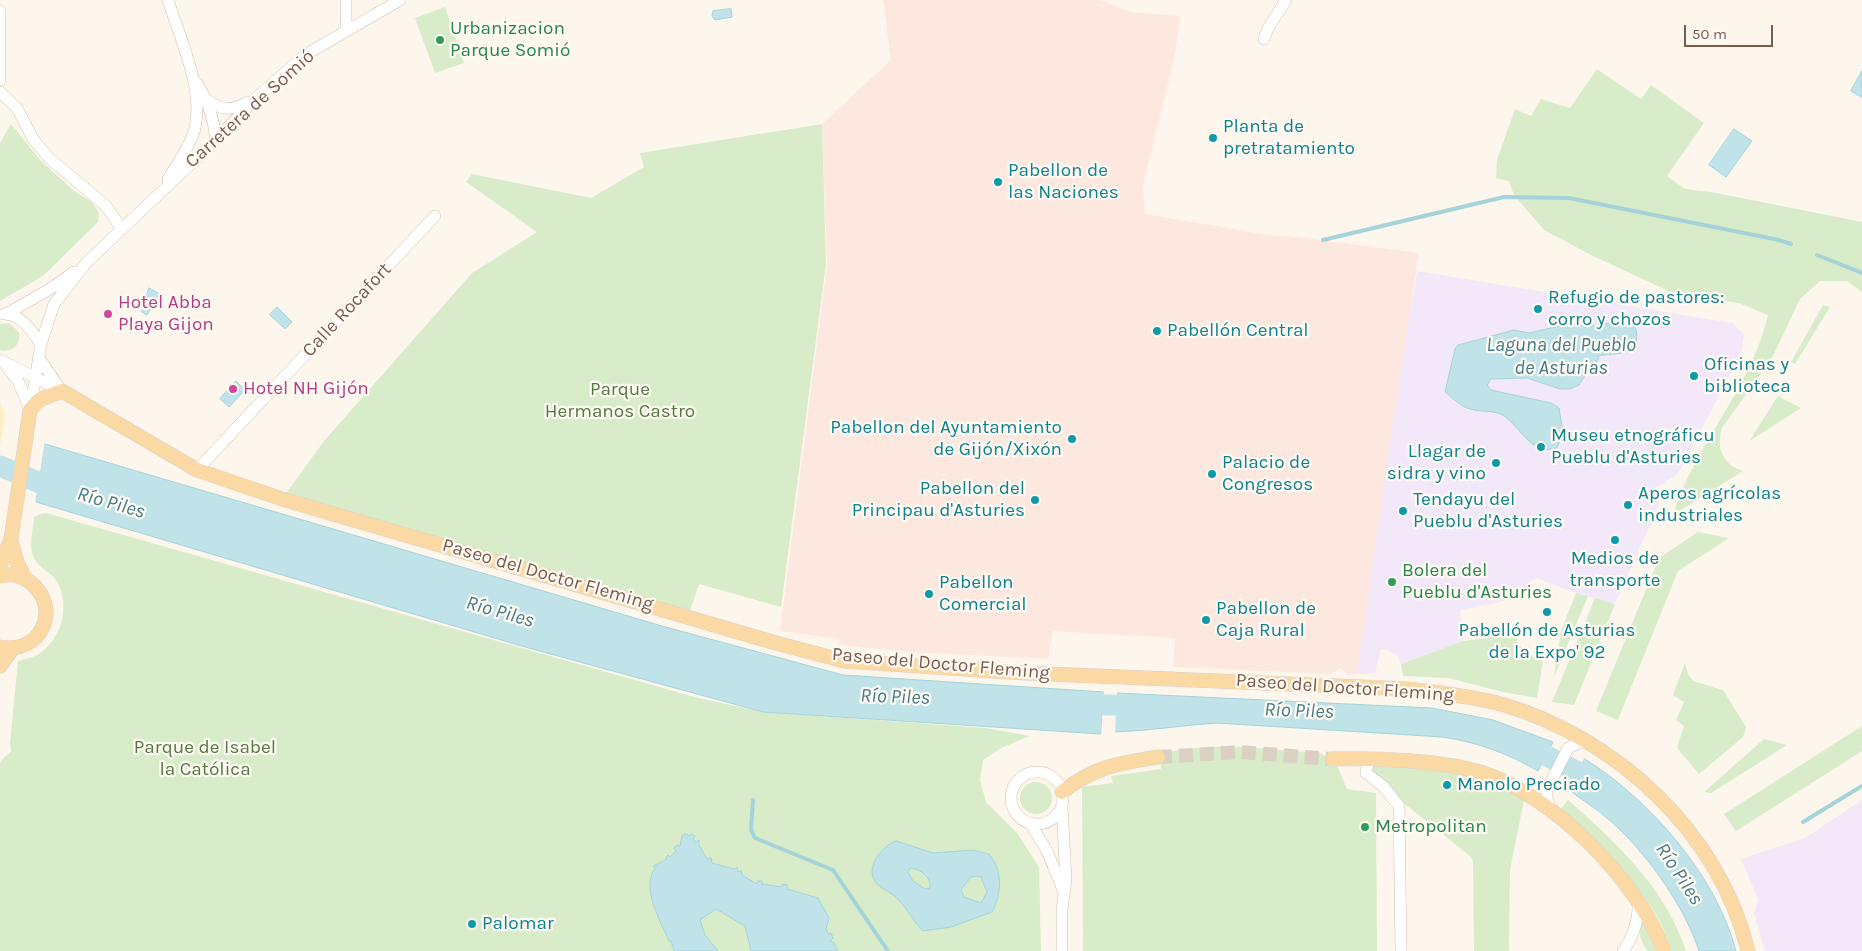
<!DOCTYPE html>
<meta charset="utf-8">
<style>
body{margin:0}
#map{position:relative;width:1862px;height:951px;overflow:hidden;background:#fdf6ec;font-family:Karla,sans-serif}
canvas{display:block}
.scale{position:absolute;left:1684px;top:25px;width:89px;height:22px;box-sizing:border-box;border:2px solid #7a5c4d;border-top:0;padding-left:6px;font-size:15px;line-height:18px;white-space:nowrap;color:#7a5c4d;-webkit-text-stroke:4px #fffaf3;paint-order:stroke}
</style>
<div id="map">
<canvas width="1862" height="951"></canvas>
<div class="scale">50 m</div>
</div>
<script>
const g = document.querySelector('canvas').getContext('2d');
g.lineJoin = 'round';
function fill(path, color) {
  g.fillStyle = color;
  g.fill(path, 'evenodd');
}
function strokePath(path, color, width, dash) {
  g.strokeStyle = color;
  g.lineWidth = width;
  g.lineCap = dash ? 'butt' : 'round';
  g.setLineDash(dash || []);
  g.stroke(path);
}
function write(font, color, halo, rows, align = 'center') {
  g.font = font + ' Karla,sans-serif';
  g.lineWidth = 4.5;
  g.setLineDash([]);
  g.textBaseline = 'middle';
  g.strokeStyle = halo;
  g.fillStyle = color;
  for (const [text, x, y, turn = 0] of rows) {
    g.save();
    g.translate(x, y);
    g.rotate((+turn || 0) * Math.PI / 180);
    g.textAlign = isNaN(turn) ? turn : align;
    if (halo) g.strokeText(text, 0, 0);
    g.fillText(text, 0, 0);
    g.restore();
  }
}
fill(new Path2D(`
 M 883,0 L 1100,0 L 1130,12 L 1180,16 L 1175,56 L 1143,185 L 1145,214 L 1268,235 L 1290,236 L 1419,253 L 1357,674 L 1348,675 L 1341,668 L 1330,674 L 1173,667 L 1175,638 L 1053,631 L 1048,659 L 911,652 L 848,646 L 839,645 L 840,639 L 780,631 L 827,265 L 822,124 L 891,60 Z`), '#fde8e0');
fill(new Path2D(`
 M 1417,271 L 1732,323 L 1744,334 L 1741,354 L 1678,474 L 1655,488 L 1659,505 L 1615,604 L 1576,593 L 1536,578 L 1505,601 L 1460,610 L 1463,641 L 1401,664 L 1398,656 L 1388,650 L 1381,649 L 1375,673 L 1357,674 L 1393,421 Z
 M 1862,800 L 1862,951 L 1765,951 L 1754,913 L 1758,899 L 1741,859 L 1805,838 Z`), '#f3e8fa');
fill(new Path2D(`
 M 445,7 L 464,63 L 435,73 L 415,18 Z
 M 1597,69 L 1641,99 L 1651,85 L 1704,123 L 1667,176 L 1685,189 L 1711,192 L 1862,222 L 1862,292 L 1847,281 L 1820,281 L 1800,299 L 1772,358 L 1722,428 C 1716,448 1722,464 1743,471 L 1673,515 C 1695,444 1752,387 1768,315 L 1739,303 L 1677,295 L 1591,255 L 1544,230 L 1514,195 L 1509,181 L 1496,178 L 1497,160 L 1515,109 L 1531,116 L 1541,99 L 1570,108 Z
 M 11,124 L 41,161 L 74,191 L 92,202 L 99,213 L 98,222 L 43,276 L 0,301 L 0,143 Z
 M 822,124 L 826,264 L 781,607 L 699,584 L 688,617 L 282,499 L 324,441 L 472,273 L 537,232 L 466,182 L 472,174 L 591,198 L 644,167 L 640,153 Z
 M 1823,305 L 1830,307 L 1795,364 L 1791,362 Z
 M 9,323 L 19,332 C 21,345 12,353 0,350 L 0,324 Z
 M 1778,396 L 1801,408 L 1751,440 L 1750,440 Z
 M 46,513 L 698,698 L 763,712 L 986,728 L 1030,736 L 1001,748 L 983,760 L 980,780 L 986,802 L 1017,833 L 1039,867 L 1041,951 L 0,951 L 0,764 L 1,761 L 11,751 L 10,743 L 18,661 C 24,659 31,658 37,655 C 61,641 72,605 56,580 C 50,571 37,568 33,556 C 29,544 33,530 34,517 L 40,514 Z
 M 1698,532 L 1729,538 L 1678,571 L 1618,720 L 1596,711 L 1659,558 Z
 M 1576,593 L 1588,596 L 1554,677 L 1561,631 Z
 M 1595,598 L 1615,604 L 1574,705 L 1552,702 Z
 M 1512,634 L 1518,637 L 1516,645 L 1529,649 L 1528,655 L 1543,660 L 1537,698 L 1503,692 L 1448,678 L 1403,676 L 1401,664 L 1463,641 L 1503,636 L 1508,638 Z
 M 1685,663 L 1688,674 L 1693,681 L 1723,690 L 1746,727 L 1743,737 L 1699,774 L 1677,748 L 1684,726 L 1676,720 L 1684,702 L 1673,695 Z
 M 1862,726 L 1862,751 L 1736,831 L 1724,814 Z
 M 1764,739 L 1787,745 L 1711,793 L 1704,792 Z
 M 1229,746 L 1320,753 L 1336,763 L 1347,789 L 1376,793 L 1377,951 L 1083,951 L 1082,787 L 1113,783 L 1111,776 L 1161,769 L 1159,754 L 1184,749 Z
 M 1369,758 L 1484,774 L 1524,800 L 1510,870 L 1509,951 L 1474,951 L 1473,861 L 1470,856 L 1366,773 Z
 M1020 798a16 16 0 1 1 32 0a16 16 0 1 1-32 0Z
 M 1568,800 C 1616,842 1666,889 1686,951 L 1672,951 C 1654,892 1603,851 1560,810 Z
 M 1642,920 L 1657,951 L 1648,951 C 1640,940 1637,933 1642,920 Z`), '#d8ecc9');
fill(new Path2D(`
 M 0,402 L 5,414 L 0,446 Z`), '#fcefc7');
const water = new Path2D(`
 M 731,9 L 732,17 L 715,20 L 712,16 L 713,11 Z
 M 1862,71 L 1862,94 L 1861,97 L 1851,91 Z
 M 1734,129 L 1752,141 L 1726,177 L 1709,165 Z
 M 149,288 L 160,294 L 147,315 L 142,312 Z
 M 277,307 L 292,322 L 285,329 L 270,315 Z
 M 1572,323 L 1586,327 L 1609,323 L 1631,324 L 1636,329 C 1642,358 1615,352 1599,356 L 1594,369 L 1586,374 L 1579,385 L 1570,389 L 1560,389 L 1527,378 L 1491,379 L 1487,385 L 1491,390 L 1551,403 L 1559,408 L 1563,433 L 1557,448 C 1534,456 1522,431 1507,418 C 1497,409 1483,413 1470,409 C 1462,407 1451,397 1445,392 L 1455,349 L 1458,345 L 1514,330 L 1529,333 Z
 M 236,381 L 245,390 L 229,407 L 220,399 Z
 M 45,444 L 662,626 L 843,675 L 1104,692 L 1101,734 L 763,712 L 525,647 L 36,502 Z
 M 1117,693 L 1432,708 L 1493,720 L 1553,742 L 1538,771 C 1507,753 1477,742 1442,737 L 1217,723 C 1183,725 1149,731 1115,732 Z
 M 1585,759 C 1650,800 1716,875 1736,951 L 1699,951 C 1685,908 1650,858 1617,827 C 1603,813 1585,802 1569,790 Z
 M 686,834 L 689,836 L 692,834 L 695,836 L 693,839 L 696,842 L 699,840 L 699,845 L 707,859 L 711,858 L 712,863 L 734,869 L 737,867 L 738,872 L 741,870 L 742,875 L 757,884 L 758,881 L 762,881 L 762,884 L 781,887 L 783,884 L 787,885 L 787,889 L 818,898 L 829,918 L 826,929 L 828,934 L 831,933 L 833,938 L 830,941 L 834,943 L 838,951 L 751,951 L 745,926 L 716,909 L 700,920 L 705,935 L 718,951 L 674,951 L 671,941 L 669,941 C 660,920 641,889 655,868 L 653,866 L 665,860 L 668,855 L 670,857 L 676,851 L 674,848 L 677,845 L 680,846 L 682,836 Z
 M 896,841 L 933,853 L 973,850 L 989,854 C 1003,871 1002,893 992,912 L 951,927 L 923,931 C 914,922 908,910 899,900 C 893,893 883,890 877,884 C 863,869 882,846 896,841 ZM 911,868 C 922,870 931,877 930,888 L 925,889 L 913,881 L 908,872 ZM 977,876 L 981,877 L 987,892 L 981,903 L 964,897 L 961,890 L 970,878 Z`);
fill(water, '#bfe3e8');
strokePath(water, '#a5d3da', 1);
fill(new Path2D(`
 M 45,441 L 35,504 L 37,505 L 34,504 L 33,502 L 42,443 Z
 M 1104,689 L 1106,692 L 1103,734 L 1101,736 Z
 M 1117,690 L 1117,693 L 1115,735 L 1113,732 L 1115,692 Z`), '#fdf6ec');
strokePath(new Path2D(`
 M 1323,240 L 1504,197 L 1569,198 L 1779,240 L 1791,244
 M 1817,255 L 1862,273
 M 753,800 L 751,830 L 755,838 L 833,870 L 888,951
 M 1803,822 L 1862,786`), '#a5d3da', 4);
strokePath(new Path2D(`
 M 0,466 L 40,483 L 66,490
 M 1074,704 L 1146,706
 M 1520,742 L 1578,772 L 1602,789`), '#bfe3e8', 21);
strokePath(new Path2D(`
 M 1158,757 L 1240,752 L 1332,759`), '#dcd0c4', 14, [14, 7]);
const minor = new Path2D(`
 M 168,0 C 180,39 207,94 193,135 C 187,150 177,165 168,179
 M 0,11 L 0,80
 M 346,29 L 346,0
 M 1264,39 L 1268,28 L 1286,0
 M 197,83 C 208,101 214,119 216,140
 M 0,92 L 17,108 L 33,139 L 49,158 L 105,205 L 122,229
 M 206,99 C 222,111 231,111 248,102
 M 4,314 C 22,314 31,331 41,344
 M 6,314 L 50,289 L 74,272
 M 39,358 L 61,390
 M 0,360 L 62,391
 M 7,367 L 18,381 L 29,407
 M 30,410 L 41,344 L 54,304 L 86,263 L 216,140 L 256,98 L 305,55 L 400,0
 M 197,470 L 435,216
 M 1369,758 L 1366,773 L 1383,786 L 1399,806 L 1401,951
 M1011 798a26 26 0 1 1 52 0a26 26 0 1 1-52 0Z
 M 1062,806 L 1066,880 L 1062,909 L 1062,951
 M 1552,811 L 1547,799 L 1547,790 L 1568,748 L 1579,743 L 1588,743
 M 1030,823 L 1047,851 L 1064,892
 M 1623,951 C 1634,936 1639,919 1638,900`);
const major = new Path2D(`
 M 11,541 L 17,562 L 26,580
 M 0,566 L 11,539 L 30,410 L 39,400 L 62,391 L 197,470 L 282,499 L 776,643 L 844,661 L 1025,673 L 1408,689 C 1439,693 1471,696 1501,704 C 1616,737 1720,833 1748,951
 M 0,576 C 11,573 20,575 30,582 C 63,608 41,655 0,647
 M 0,666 L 13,648
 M 1332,759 C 1375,758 1443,760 1483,773 C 1554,796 1639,882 1664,951
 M 1062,792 C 1096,766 1117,764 1158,757`);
strokePath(minor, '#d1beb0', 12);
strokePath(major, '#dad1cd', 15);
strokePath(minor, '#fff', 11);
strokePath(major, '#fbd9a5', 14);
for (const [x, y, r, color] of [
 [440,40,5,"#2e9e5b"],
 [1213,138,5,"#0f9aa8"],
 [998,182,5,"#0f9aa8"],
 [1538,309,5,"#0f9aa8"],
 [108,314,5,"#d1479c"],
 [1157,331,5,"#0f9aa8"],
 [1694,376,5,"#0f9aa8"],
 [233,389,5,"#d1479c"],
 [1072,439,5,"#0f9aa8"],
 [1541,447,5,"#0f9aa8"],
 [1496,463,5,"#0f9aa8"],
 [1212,474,5,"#0f9aa8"],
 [1035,500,5,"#0f9aa8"],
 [1628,505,5,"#0f9aa8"],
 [1403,511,5,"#0f9aa8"],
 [1615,540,5,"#0f9aa8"],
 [1392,582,5,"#2e9e5b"],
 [929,594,5,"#0f9aa8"],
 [1547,612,5,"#0f9aa8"],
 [1206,620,5,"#0f9aa8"],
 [1447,785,5,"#0f9aa8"],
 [1365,827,5,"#2e9e5b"],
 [472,924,5,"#0f9aa8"]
]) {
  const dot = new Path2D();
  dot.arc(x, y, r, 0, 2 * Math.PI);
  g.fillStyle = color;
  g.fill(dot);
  strokePath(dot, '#fffaf3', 2);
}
write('19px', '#27864d', '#fffaf3', [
 ["Urbanizacion",450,29],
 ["Parque Somió",450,51],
 ["Bolera del",1402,571],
 ["Pueblu d'Asturies",1402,593],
 ["Metropolitan",1375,827]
], 'left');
write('19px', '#7a5c4d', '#fffaf3', [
 ["Carretera de Somió",250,109,-42],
 ["Calle Rocafort",347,310,-47],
 ["Paseo del Doctor Fleming",548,575,16],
 ["Paseo del Doctor Fleming",941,664,5],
 ["Paseo del Doctor Fleming",1345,688,4]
]);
write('19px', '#0d838f', '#fffaf3', [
 ["Planta de",1223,127],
 ["pretratamiento",1223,149],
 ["Pabellon de",1008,171],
 ["las Naciones",1008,193],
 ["Refugio de pastores:",1548,298],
 ["corro y chozos",1548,320],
 ["Pabellón Central",1167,331],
 ["Oficinas y",1704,365],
 ["biblioteca",1704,387],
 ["Pabellon del Ayuntamiento",1062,428,"right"],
 ["de Gijón/Xixón",1062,450,"right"],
 ["Museu etnográficu",1551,436],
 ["Pueblu d'Asturies",1551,458],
 ["Llagar de",1486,452,"right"],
 ["sidra y vino",1486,474,"right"],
 ["Palacio de",1222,463],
 ["Congresos",1222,485],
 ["Pabellon del",1025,489,"right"],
 ["Principau d'Asturies",1025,511,"right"],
 ["Aperos agrícolas",1638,494],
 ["industriales",1638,516],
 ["Tendayu del",1413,500],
 ["Pueblu d'Asturies",1413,522],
 ["Medios de",1615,559,"center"],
 ["transporte",1615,581,"center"],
 ["Pabellon",939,583],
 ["Comercial",939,605],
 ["Pabellon de",1216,609],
 ["Caja Rural",1216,631],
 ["Pabellón de Asturias",1547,631,"center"],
 ["de la Expo' 92",1547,653,"center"],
 ["Manolo Preciado",1457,785],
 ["Palomar",482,924]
], 'left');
write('19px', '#b23c85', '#fffaf3', [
 ["Hotel Abba",118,303],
 ["Playa Gijon",118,325],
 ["Hotel NH Gijón",243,389]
], 'left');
write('19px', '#537a41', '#fffaf3', [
 ["Parque",620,390],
 ["Hermanos Castro",620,412],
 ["Parque de Isabel",205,748],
 ["la Católica",205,770]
]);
write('italic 20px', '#437c86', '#fffaf3', [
 ["Laguna del Pueblo",1561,345],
 ["de Asturias",1561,368],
 ["Río Piles",111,503,16],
 ["Río Piles",500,612,16],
 ["Río Piles",895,697,2],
 ["Río Piles",1299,711,2],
 ["Río Piles",1679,874,57]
]);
</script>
